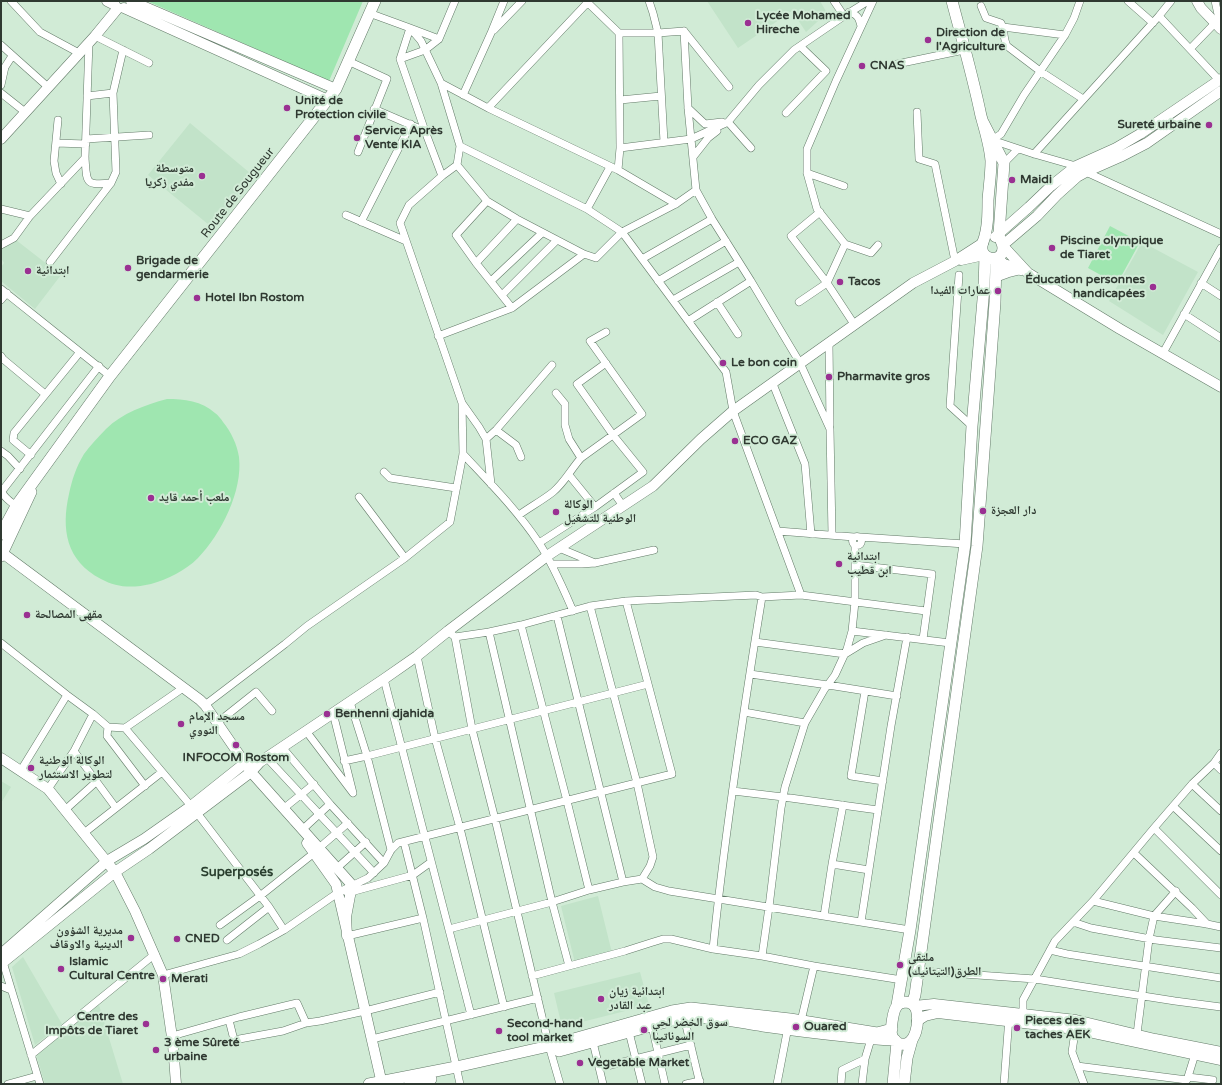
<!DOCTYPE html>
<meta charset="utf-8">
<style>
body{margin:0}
#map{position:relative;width:1222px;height:1085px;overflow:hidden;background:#d1ebd6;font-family:"Varela Round",sans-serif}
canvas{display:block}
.frame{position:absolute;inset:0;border:2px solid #2f3931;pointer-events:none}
</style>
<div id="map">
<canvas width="1222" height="1085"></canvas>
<div class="frame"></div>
</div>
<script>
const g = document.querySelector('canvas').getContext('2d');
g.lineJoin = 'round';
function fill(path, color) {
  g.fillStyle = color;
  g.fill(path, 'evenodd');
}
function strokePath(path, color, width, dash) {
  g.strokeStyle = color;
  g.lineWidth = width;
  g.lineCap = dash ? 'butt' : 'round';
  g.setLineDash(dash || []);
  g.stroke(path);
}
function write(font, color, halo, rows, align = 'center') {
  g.font = font + ' "Varela Round","Noto Naskh Arabic",sans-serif';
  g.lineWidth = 4;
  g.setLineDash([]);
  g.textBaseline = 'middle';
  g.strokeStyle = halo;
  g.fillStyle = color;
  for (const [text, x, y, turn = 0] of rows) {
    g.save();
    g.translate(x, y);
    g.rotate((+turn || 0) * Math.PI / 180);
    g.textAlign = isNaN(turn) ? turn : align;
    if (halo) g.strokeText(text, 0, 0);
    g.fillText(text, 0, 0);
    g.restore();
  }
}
fill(new Path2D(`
 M 707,1 L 820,1 L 827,13 L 806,32 L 792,11 L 738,48 Z
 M 190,123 L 256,178 L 214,229 L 148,175 Z
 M 16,240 L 61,275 L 35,309 L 1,281 L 1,267 L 4,263 L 1,258 L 1,250 Z
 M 1142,242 L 1198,272 L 1163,335 L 1109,301 Z
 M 1,781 L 11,787 L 1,803 Z
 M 598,896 L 612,953 L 575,963 L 561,906 Z
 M 23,957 L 62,1024 L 35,1045 L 12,967 Z
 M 640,972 L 649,1005 L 562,1027 L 554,993 Z
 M 99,1005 L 123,1084 L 45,1084 L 36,1054 L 95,1006 Z`), '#c2e3c9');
fill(new Path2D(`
 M 147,1 L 363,1 L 329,81 Z
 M 1110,226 L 1140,242 L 1117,284 L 1088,268 Z
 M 167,399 C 184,399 202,401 215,413 C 218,415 221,419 223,422 C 231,432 237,444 239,457 C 243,491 221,534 198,558 C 185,571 168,579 151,584 C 133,588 117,588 101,579 C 66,561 61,529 69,494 C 72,480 76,467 84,454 C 90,446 98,437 106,429 C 122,413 145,405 167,399 Z`), '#9fe6b0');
const street = new Path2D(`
 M 11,1 L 40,32 L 79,53
 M 586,1 L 619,33 L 658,33 L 684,31
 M 649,1 L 653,13 L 658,33 L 664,142
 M 834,1 L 844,16
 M 873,1 L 836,81 L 807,149 L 807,173 L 817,209 L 845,244 L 871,253 L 878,245
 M 1128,1 L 1153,23
 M 1215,1 L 1221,28
 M 981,6 L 986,18 L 1001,23 C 1005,31 1003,38 1007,46 L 1040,71 L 1083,99
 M 849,12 C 858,15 859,18 861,26
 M 1159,16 L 1219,80
 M 1003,27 L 1065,35
 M 494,30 L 522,1
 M 684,31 L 688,108 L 696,190 L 712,219 L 751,281 L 800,363 L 830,429 L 832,535
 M 684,31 L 729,87
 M 95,36 L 149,63
 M 439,39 L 410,28 L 400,59 L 425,131 L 442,176
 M 89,42 L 85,158 C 87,182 84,186 111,183
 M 1,45 L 48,87
 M 1190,49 L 1215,23
 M 400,59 L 425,50 L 439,39 L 455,1
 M 348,61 L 387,79 L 358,152
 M 897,64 L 964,50
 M 441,83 L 488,108 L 618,170 L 676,204
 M 1,85 L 5,67 L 12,56
 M 1,93 L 25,112
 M 463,95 L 491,33 L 504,1
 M 87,96 L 113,93
 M 620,100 L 661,96
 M 488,108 L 589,1
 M 688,108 L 705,124 L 722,122
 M 374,109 L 425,131
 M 917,112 L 919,159 L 935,164 L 955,261
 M 786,113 L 826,71 L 800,46
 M 58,120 L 54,161 L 56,173 L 61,184
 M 728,122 L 751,148
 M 86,139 L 149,135
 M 992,140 L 1034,154 L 1076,166 L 1086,172 L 1221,234
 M 992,140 L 1001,134 L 1024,95 L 1065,35 L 1074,18 L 1080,1
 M 56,143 L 86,144
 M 460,146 L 587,209 L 622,232 L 726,372 L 733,411 L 801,595
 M 620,148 L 691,139 L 728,122 L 759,85 L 794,50 L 844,16 L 868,1
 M 1034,154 L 1159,16 L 1171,1
 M 693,157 L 708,138 L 717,131
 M 1004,163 L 1018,149
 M 457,165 L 487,201 L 517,219 L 584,254
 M 618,170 L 620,148 L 619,33
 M 807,173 L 844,186
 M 487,201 L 456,235 L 476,263 L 512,308
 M 1,209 L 30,216
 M 587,209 L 610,167
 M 346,215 L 406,241
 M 361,222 L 411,124
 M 845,244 L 827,283 L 854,324
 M 1,245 L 14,238 L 30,216 L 85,158
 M 642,259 L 712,219
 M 50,262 L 111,183 L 116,172 L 113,93 L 123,50
 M 476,263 L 517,219
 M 959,275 L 950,406 L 972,426
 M 491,281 L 542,233
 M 658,281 L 726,241
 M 1201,283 L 1221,296
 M 1,289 L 110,376
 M 502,295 L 557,240
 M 1,300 L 7,293
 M 673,300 L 739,262
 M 717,302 L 738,334
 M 799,302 L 827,283 L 791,236 L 820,212
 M 1184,314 L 1221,338
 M 688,321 L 751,281
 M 438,336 L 512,308 L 584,254 L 596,258 L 622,232 L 676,204 L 696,190
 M 829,343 L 830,425
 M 1163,353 L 1221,248
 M 1,356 L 3,359 L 45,394
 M 773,384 L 805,464 L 811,534
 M 556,393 L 565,404 L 565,425 L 569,439 L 581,458
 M 462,403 L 479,427 L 486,439 L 491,484
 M 496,430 L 516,445 L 521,457
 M 486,439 L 496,430 L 552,365
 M 1,451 L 8,456 L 20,469
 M 463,454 C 490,483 517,510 539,543 C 553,564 563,588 573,611
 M 31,455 L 13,440 L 14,433 L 80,352
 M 384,472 L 390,478 L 456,488
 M 569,475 L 595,507
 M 614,493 L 623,506
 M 359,497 L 405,558
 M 16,506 C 11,502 3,497 2,491 L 99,366
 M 519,515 C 530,507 543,500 553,492 C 565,482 571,469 581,458 L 642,414 L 590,341 L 606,332
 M 778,531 L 854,537
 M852.5 541a4.5 4.5 0 1 1 9 0a4.5 4.5 0 1 1-9 0Z
 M 860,537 L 965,544
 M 539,543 L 595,507 L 643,472 L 613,435 L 577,384 L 606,363
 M 559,548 L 595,563
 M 552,564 L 582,564 L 595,563 L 654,550
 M 855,565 L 932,574 L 923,639
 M 557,616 L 623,882
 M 521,625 L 567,801 L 589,890
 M 448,631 L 455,637 L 489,632 L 521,625 L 590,606 L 626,601 L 756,595 L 762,597 L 801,595 L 926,611
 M 852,631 L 950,643
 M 489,632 L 552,902 L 569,966 L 532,976
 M 455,637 L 472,729 L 495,819 L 549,1046 L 560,1084
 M 755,642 L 845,654 L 863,643 L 886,635
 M 1,643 L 67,695 L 93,714 L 108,727 L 125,728 L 197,813 L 269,907 L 284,930
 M 417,656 L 435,738 L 460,828 L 504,1007
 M 750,674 L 828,685 L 897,696
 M 384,679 L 471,1015
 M 865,691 L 851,776 L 883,781
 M 350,702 L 367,756 L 391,850
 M 205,705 L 285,644 L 307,626 L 405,558 L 450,522 L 463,454 L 462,403 L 400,223 L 409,205 L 442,176 L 457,165 L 460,146 L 441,83 L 421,41 L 410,28 L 369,13
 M 744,712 L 805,723
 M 217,723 L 256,692 L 272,711
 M 108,727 L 107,736 L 145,786
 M 125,728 L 183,688
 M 306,731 L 353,793 L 333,713
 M 282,747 L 330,804 L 384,863 L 391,850 L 398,843 L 672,774 L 626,601
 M 74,751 L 93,714
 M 267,758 L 374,873
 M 344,761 L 367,756 L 648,684
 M 1214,763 L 1221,770
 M 21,770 L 67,695
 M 1192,784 L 1221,811
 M 48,789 L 74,751 L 116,808
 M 733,791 L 783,797 L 878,810
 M 1173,806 L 1221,851
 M 283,809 L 314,784
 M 65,810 L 96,782
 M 1154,828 L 1221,895
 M 302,830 L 330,804
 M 84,833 L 162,772
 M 404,842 L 423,918 L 460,1084
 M 319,848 L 348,823
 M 1134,853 L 1192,908 L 1207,924
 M 832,864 L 869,870
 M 337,868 L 366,842
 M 642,879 L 655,887 L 669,891 L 910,930
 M 347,892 L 351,892 L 413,875 L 431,862
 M 1093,901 L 1154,916 L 1207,924 L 1221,927
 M 824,916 L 832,864 L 843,805
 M 861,922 L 891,726 L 907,637
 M 1073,922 L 1091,928 L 1156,940 L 1221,948
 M 220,925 L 260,896 L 314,853
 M 449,929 L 552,902 L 589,890 L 623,882 L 642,879 L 650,866 L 653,857 L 637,783 L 590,606
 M 347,936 L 423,918
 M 227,940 L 269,907
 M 713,949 C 725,831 743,714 762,597
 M 1050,950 L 1067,954 L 1221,978
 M 762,956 L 769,907 L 781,808 L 785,787 L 805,723 L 824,690 L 835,675 L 847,649 L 852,631 L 855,602 L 855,545
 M 3,962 L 40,1084
 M 569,966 L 625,951 L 650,943 L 663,939 L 671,939 L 713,949 L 762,956 L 814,966 L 902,980
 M 919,970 L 934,972 L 1035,979 L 1175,1001 L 1221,1007
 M 163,975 L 239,954 L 259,944 L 284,930 L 339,892 L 368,878 L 384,863
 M 1,986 L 11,990
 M 1023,1015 L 1023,1000 L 1055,941 L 1093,901 L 1154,828 L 1192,784 L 1214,763 L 1221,753
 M 684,1017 L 700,1084
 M 229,1020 L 234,1040 L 283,1031 L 306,1023 L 320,1021 L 365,1011 L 440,992
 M 801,1021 L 814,966
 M 1076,1025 L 1072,1052 L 1084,1084
 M 652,1026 L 665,1084
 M 629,1032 L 642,1084
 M 1137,1034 L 1149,939 L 1154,916 L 1176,891
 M 172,1036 L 239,1017 L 297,1003 L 306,1023
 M 372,1039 L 538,998
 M 593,1042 L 603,1084
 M 31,1055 L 155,954
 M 1077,1066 L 1187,1080 L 1196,1051
 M 599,1068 L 691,1045
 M 1188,1077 L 1213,1080
 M 8,1084 L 37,1076
 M 686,1084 L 700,1081
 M 777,1084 L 788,1027
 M 841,1084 L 842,1070 L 865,1059 L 871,1039
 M 862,1084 L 865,1059
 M 1004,1084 L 1009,1017`);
const secondary = new Path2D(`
 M 107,1 L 115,5
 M 131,1 L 336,89
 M 1197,1 L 1201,8 L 1221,29
 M 124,8 L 328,100
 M 1,139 L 95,36 L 118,8
 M 995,237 L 1029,207 L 1051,186 L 1076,166 L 1116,148 L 1140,134 L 1221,79
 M 1003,245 L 1037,216 L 1057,195 L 1077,177 L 1086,172 L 1120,157 L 1147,143 L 1221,91
 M 1003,246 L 1028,273 L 1120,329 L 1221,387
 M 997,258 L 1004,264 L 1021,270
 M 961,260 L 984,255
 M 1,552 L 200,700 L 205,705 L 251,772 L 352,885 L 346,917 L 347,936
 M 1,758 L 48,789 L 115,872 L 135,911 L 163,975 L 173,1044 L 176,1084
 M 307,843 L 336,884 L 382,1084
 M 1,954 L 107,861 L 144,839 L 191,806 L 245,763 L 252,763
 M 1,964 L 115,872 L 149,849 L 251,772 L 260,762 L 384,679 L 417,656 L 448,631 L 547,556 L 653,486 L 701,439 L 733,411 L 913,283 L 955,261 L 983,243
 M 914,1006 L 934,1004 L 1076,1020 L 1155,1039 L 1221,1052
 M 917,1021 L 925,1016 L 938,1013 L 1075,1029 L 1221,1060`);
const primary = new Path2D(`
 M 952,1 C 962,39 973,77 981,116 C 985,130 990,146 991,161 C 991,174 989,187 988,200 C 988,214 988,229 983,242 C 976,260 1003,265 1003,248 C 1003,242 999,239 999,234 L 1004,163 L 983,122
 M 996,276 L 1007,272 L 1019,269
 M 1,534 L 16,506 L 110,376 L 336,89 L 375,1
 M 1,556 L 31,492
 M 905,1002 C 909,1002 913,1003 915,1007 C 921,1016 917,1051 898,1043 C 895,1041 893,1039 892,1036 C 890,1031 893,1010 897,1006 C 899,1003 901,1003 905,1002 Z
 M 912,1004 L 915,995 L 977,546 L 995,302 L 996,258
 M 897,1005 L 910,930 L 965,544 L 972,426 L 984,288 L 985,256
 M 559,1051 L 684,1017 C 711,1016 737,1022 763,1026 C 807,1032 851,1038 895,1040
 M 369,1084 L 456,1067 L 549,1046 L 672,1011 L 691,1008 L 790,1019 L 877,1033 L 892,1029
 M 410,1084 L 431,1079
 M 893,1084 L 897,1042
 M 904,1084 L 907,1058 L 912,1040`);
strokePath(street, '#637a68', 8);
strokePath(secondary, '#637a68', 11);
strokePath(primary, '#637a68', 12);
strokePath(street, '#fff', 7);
strokePath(secondary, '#fff', 10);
strokePath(primary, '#fff', 11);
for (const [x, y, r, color] of [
 [748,23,4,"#9a3092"],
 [928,40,4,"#9a3092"],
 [862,66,4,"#9a3092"],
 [287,108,4,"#9a3092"],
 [1209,125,4,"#9a3092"],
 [357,138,4,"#9a3092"],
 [202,176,4,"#9a3092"],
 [1012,180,4,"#9a3092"],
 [1052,248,4,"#9a3092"],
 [128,268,4,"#9a3092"],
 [28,271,4,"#9a3092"],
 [840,282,4,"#9a3092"],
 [1153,287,4,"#9a3092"],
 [998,291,4,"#9a3092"],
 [197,298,4,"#9a3092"],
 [723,363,4,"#9a3092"],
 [829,377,4,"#9a3092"],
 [735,441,4,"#9a3092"],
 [151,498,4,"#9a3092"],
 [983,511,4,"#9a3092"],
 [556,512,4,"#9a3092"],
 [839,564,4,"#9a3092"],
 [27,615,4,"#9a3092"],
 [327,714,4,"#9a3092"],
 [181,724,4,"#9a3092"],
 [236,745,4,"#9a3092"],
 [31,768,4,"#9a3092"],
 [131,938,4,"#9a3092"],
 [177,939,4,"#9a3092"],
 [900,965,4,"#9a3092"],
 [61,969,4,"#9a3092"],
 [163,979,4,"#9a3092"],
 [601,999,4,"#9a3092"],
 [146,1024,4,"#9a3092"],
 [796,1027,4,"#9a3092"],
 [1017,1028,4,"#9a3092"],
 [644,1030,4,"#9a3092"],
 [499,1031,4,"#9a3092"],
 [156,1050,4,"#9a3092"],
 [580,1063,4,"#9a3092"]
]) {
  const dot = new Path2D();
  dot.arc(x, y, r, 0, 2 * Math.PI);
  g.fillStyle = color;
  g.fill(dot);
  strokePath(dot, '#d1ebd6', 1.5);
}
write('bold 12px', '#2f3931', '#d1ebd6', [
 ["Lycée Mohamed",756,16],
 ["Hireche",756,30],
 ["Direction de",936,33],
 ["l'Agriculture",936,47],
 ["CNAS",870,66],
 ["Unité de",295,101],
 ["Protection civile",295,115],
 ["Sureté urbaine",1201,125,"right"],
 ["Service Après",365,131],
 ["Vente KIA",365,145],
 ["متوسطة",194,169,"right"],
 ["مفدي زكريا",194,183,"right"],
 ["Maidi",1020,180],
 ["Piscine olympique",1060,241],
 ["de Tiaret",1060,255],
 ["Brigade de",136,261],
 ["gendarmerie",136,275],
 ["ابتدائية",36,271],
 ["Éducation personnes",1145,280,"right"],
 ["handicapées",1145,294,"right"],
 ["Tacos",848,282],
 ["عمارات الفيدا",990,291,"right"],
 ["Hotel Ibn Rostom",205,298],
 ["Le bon coin",731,363],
 ["Pharmavite gros",837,377],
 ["ECO GAZ",743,441],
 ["ملعب أحمد قايد",159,498],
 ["الوكالة",564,505],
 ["الوطنية للتشغيل",564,519],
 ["دار العجزة",991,511],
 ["ابتدائية",847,557],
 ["ابن قطيب",847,571],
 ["مقهى المصالحة",35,615],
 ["Benhenni djahida",335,714],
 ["مسجد الإمام",189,717],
 ["النووي",189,731],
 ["INFOCOM Rostom",236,758,"center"],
 ["الوكالة الوطنية",39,761],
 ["لتطوير الاستثمار",39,775],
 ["مديرية الشؤون",123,931,"right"],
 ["الدينية والاوقاف",123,945,"right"],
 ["CNED",185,939],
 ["ملتقى",908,958],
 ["الطرق(التيتانيك)",908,972],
 ["Islamic",69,962],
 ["Cultural Centre",69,976],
 ["Merati",171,979],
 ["ابتدائية زيان",609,992],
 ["عبد القادر",609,1006],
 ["Centre des",138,1017,"right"],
 ["Impôts de Tiaret",138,1031,"right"],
 ["Pieces des",1025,1021],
 ["taches AEK",1025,1035],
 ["سوق الخضر لحي",652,1023],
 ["السوناتيبا",652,1037],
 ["Second-hand",507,1024],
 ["tool market",507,1038],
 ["Ouared",804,1027],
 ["3 ème Sûreté",164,1043],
 ["urbaine",164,1057],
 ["Vegetable Market",588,1063]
], 'left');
write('12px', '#2f3931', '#d1ebd6', [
 ["Route de Sougueur",238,193,-52]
]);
write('bold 13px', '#293e2e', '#d1ebd6', [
 ["Superposés",237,873]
]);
</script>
